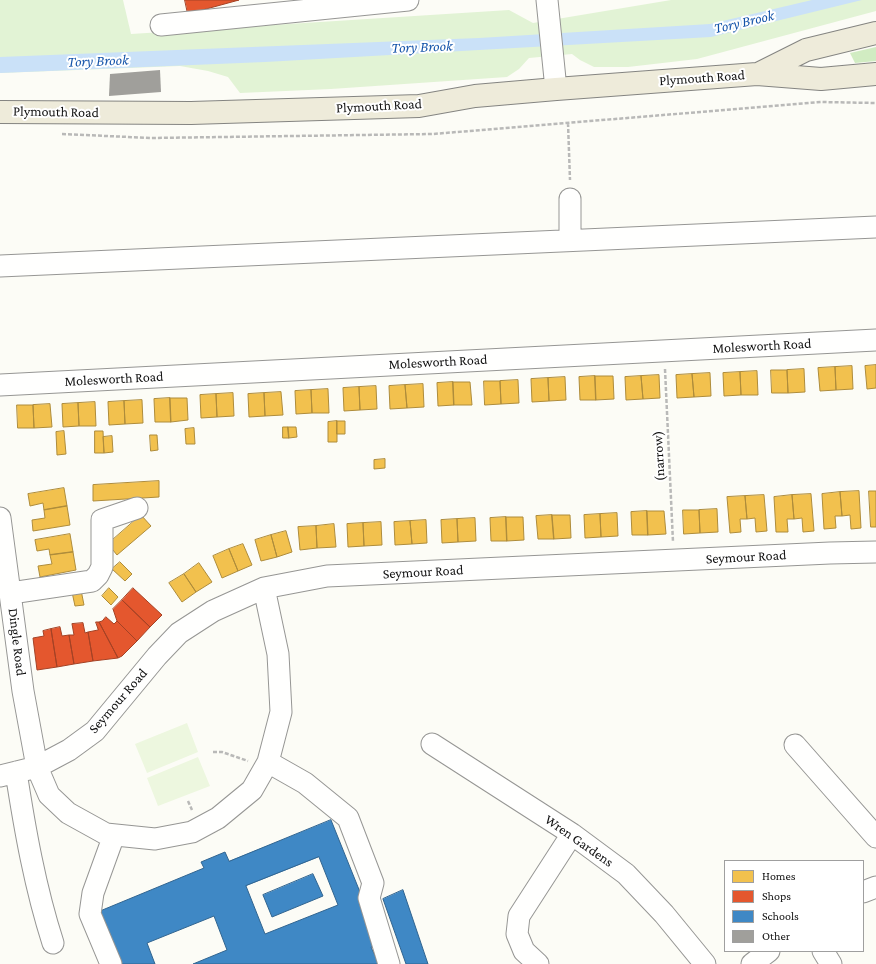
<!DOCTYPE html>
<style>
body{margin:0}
#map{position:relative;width:876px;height:964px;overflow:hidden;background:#fcfcf6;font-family:"Crimson Pro",serif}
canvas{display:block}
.legend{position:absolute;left:724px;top:860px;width:140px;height:92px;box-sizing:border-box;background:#fff;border:1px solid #9f9f9f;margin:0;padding:5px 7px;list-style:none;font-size:12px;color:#101010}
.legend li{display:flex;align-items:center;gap:8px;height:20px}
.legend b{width:20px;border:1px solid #9f9f9f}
</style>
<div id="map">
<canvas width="876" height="964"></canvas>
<ul class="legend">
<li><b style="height:11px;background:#f2c14e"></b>Homes</li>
<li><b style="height:11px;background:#e4572e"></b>Shops</li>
<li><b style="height:11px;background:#3f88c5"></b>Schools</li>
<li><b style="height:11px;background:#a09f9b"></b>Other</li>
</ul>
</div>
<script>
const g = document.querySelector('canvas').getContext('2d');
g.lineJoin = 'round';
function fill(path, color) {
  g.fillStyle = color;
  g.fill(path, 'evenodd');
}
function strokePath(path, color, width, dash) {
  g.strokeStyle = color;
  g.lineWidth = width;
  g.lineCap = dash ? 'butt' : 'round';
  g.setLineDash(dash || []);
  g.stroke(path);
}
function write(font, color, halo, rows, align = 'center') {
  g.font = font + ' "Crimson Pro",serif';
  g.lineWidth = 4;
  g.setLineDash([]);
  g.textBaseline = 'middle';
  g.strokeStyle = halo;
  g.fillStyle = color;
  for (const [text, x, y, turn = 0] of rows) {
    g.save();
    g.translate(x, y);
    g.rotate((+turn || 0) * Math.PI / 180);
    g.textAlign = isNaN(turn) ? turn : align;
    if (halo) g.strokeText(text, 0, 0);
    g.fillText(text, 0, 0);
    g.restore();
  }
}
fill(new Path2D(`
 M 0,0 L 123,0 L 131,34 L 509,10 L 533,23 L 671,0 L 876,0 L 876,11 L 697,59 L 628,67 L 594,67 L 580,60 L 572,54 L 529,58 L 519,69 L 507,77 L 331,89 L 240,93 L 228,77 L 208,71 L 180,66 L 0,73 Z`), '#e2f3d5');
fill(new Path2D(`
 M 876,47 L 876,61 L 855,63 L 850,53 Z`), '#d1ecc2');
fill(new Path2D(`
 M 187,723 L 198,752 L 147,773 L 135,744 Z
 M 198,757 L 210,786 L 158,806 L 147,778 Z`), '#edf7df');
fill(new Path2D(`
 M 812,0 L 862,0 L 711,37 L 265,62 L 0,73 L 0,57 L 479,38 L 710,24 Z`), '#cae1f8');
const homes = new Path2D(`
 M 876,365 L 876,388 L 867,389 L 865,366 Z
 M 852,366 L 853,389 L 836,390 L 835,367 Z
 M 835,367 L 836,390 L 820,391 L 818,368 Z
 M 804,369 L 805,392 L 788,393 L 787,370 Z
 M 771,370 L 787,370 L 788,393 L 772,393 Z
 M 757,371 L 758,395 L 741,395 L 740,372 Z
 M 740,372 L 741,395 L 724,396 L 723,373 Z
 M 710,373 L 711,396 L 694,397 L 692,374 Z
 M 692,374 L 694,397 L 677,398 L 676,375 Z
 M 659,375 L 660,398 L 643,399 L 641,376 Z
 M 595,376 L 596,400 L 580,400 L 579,377 Z
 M 595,376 L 613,376 L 614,399 L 596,400 Z
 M 641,376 L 643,399 L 626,400 L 625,377 Z
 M 565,377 L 566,400 L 549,401 L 548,378 Z
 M 548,378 L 549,401 L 532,402 L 531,379 Z
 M 518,380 L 519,403 L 501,404 L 500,381 Z
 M 484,381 L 500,381 L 501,404 L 485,405 Z
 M 453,382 L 454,405 L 438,406 L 437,383 Z
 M 453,382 L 470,382 L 472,405 L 454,405 Z
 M 423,384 L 424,407 L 407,408 L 405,385 Z
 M 405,385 L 407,408 L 390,409 L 389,386 Z
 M 376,386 L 377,409 L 360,410 L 359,387 Z
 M 359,387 L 360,410 L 344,411 L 343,388 Z
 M 328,389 L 329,413 L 312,413 L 311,390 Z
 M 311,390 L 312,413 L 296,414 L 295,391 Z
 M 281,392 L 283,415 L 265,416 L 264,393 Z
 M 233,393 L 234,416 L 217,417 L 216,394 Z
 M 264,393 L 265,416 L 249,417 L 248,394 Z
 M 216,394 L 217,417 L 201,418 L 200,395 Z
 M 170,398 L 171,422 L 155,422 L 154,399 Z
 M 170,398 L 187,398 L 188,420 L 171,422 Z
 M 142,400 L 143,423 L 125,424 L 124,401 Z
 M 124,401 L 125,424 L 109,425 L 108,402 Z
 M 95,402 L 96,426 L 79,426 L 78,403 Z
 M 78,403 L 79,426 L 63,427 L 62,404 Z
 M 50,404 L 52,427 L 34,428 L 33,405 Z
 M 17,405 L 33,405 L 34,428 L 18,428 Z
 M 337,421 L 345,421 L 345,434 L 337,434 Z
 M 337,421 L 337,442 L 328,442 L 328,422 Z
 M 283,427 L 288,427 L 289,438 L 283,438 Z
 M 288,427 L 296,427 L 297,437 L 289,438 Z
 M 194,428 L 195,444 L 186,444 L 185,429 Z
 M 64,431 L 66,454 L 57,455 L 56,432 Z
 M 95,431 L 103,431 L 104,453 L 95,453 Z
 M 150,435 L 157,435 L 158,450 L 151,451 Z
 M 112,436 L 113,452 L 104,453 L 103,437 Z
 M 385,459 L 385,468 L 374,469 L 374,460 Z
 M 159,481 L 159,497 L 93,501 L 93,485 Z
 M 64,488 L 67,506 L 44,510 L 43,503 L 30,506 L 28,494 Z
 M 859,491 L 861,528 L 851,529 L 850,515 L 842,516 L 840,492 Z
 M 869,491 L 876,491 L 876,527 L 871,527 Z
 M 840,492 L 842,516 L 835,516 L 836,528 L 824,529 L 822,494 Z
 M 811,494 L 814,531 L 803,532 L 802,518 L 794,519 L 792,495 Z
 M 764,495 L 767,531 L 756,532 L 755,518 L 747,519 L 745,496 Z
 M 792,495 L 794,519 L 787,519 L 788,532 L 776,532 L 774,497 Z
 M 745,496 L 747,519 L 740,519 L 741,532 L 730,533 L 727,497 Z
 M 67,506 L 70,525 L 33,531 L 32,520 L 45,518 L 44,510 Z
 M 717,509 L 718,532 L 700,533 L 699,510 Z
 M 683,510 L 699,510 L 700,533 L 684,534 Z
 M 647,511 L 648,535 L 632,535 L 631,512 Z
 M 647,511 L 664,511 L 666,534 L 648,535 Z
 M 617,513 L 618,536 L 601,537 L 600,514 Z
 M 600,514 L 601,537 L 585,538 L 584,515 Z
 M 141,515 L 151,526 L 117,555 L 108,544 Z
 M 552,515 L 554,539 L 538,539 L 536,516 Z
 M 552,515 L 570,515 L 571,538 L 554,539 Z
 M 506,517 L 507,541 L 491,541 L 490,518 Z
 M 506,517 L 523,517 L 524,540 L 507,541 Z
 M 475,518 L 476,541 L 458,542 L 457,519 Z
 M 457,519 L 458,542 L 442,543 L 441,520 Z
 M 426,520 L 427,543 L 412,544 L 410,521 Z
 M 410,521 L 412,544 L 395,545 L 394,522 Z
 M 381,522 L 382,545 L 364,546 L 363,523 Z
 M 363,523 L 364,546 L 348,547 L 347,524 Z
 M 334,524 L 336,547 L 317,548 L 316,526 Z
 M 316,526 L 317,548 L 300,550 L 298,527 Z
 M 286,531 L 292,552 L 277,557 L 271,535 Z
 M 70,534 L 73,552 L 50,555 L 49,549 L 37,551 L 35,540 Z
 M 271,535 L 277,557 L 261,561 L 255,540 Z
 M 243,544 L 252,565 L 238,571 L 229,549 Z
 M 229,549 L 238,571 L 222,578 L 213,556 Z
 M 73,552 L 76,570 L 40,577 L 38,566 L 52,564 L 50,555 Z
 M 120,562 L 132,574 L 125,581 L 112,569 Z
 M 199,563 L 212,582 L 196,592 L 184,574 Z
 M 184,574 L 196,592 L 182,602 L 169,583 Z
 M 109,588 L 118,597 L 111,605 L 102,596 Z
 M 81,590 L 84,605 L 75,606 L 72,592 Z`);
fill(homes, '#f2c14e');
strokePath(homes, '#ae8c3b', 1);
const shops = new Path2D(`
 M 185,0 L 239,0 L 188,14 Z
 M 133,588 L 162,615 L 150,627 L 122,600 Z
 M 122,600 L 150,627 L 137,641 L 117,621 L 113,609 Z
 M 106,617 L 114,624 L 117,621 L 137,641 L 122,656 L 118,658 L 99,622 L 102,621 Z
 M 96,622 L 99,622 L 118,658 L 93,661 L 88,632 L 98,630 Z
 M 83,623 L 85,633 L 88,632 L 93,661 L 74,664 L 69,635 L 74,635 L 72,624 Z
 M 60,627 L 62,636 L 69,635 L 74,664 L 57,667 L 51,629 Z
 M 51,629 L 57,667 L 37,670 L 33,638 L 44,636 L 43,631 Z`);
fill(shops, '#e4572e');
strokePath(shops, '#a44225', 1);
const schools = new Path2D(`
 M 331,820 L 364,902 L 378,944 L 371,947 L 379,964 L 193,964 L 227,950 L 214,916 L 147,943 L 155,964 L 122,964 L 100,911 L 204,868 L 201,862 L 225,852 L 229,861 ZM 319,857 L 338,905 L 265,934 L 246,886 Z
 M 313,874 L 323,896 L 272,917 L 263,895 Z
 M 403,890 L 428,964 L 406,964 L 383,899 Z`);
fill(schools, '#3f88c5');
strokePath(schools, '#31648f', 1);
fill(new Path2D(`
 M 160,70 L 161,92 L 109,96 L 110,74 Z`), '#a09f9b');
const minor = new Path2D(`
 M 547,0 L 556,89
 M 161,25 L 408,0
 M 570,240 L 570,199
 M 0,266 L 876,227
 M 0,385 L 876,340
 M 0,518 L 23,691 L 37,767 L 49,795 L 68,813 L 106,834 L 155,839 L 192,832 L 218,818 L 252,790 L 268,762 L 281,712 L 278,654 L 264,588
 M 11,593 L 92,581 L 98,575 L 102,567 L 102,520 L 137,508
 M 432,744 L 572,834 L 626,874 L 664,914 L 705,964
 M 795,745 L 876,837
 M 268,762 L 305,783 L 348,818 L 373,883 L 369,898 L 389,964
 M 16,772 C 25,830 35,887 53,943
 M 0,776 L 37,767 L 69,750 L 95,731 L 157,656 L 179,633 L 213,611 L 264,588 L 327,576 L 830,553 L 876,552
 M 863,892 L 876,887
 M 823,951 L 831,964
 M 111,964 L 90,914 L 93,893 L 114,835
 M 538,964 L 524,951 L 517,934 L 519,916 L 572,834
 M 752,964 L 769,951`);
const major = new Path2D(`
 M 758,74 L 806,50 L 876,33
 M 0,112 L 191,113 L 419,106 L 475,96 L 556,89 L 757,74 L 821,79 L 876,74`);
strokePath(minor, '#969694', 23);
strokePath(major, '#848481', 24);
strokePath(new Path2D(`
 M 568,123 L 570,180
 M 62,134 L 151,138 L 433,134 L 821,102 L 876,103
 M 665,369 L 673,542
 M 213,752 L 222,752 L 248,761
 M 188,801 L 192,810`), '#b9b9b8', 2.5, [4, 2]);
strokePath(minor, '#fffffe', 21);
strokePath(major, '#eeebda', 22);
write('14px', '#101010', '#fff', [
 ["Plymouth Road",702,78,-4],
 ["Plymouth Road",379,106,-3],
 ["Plymouth Road",56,112,1],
 ["Molesworth Road",762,346,-3],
 ["Molesworth Road",438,362,-3],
 ["Molesworth Road",114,379,-3],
 ["(narrow)",659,456,-93],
 ["Seymour Road",746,557,-3],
 ["Seymour Road",423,572,-3],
 ["Dingle Road",17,642,83],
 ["Seymour Road",118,701,-49],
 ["Wren Gardens",579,841,35]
]);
write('italic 15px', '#1252a9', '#fff', [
 ["Tory Brook",744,22,-13],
 ["Tory Brook",422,47,-2],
 ["Tory Brook",98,61,-2]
]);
</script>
